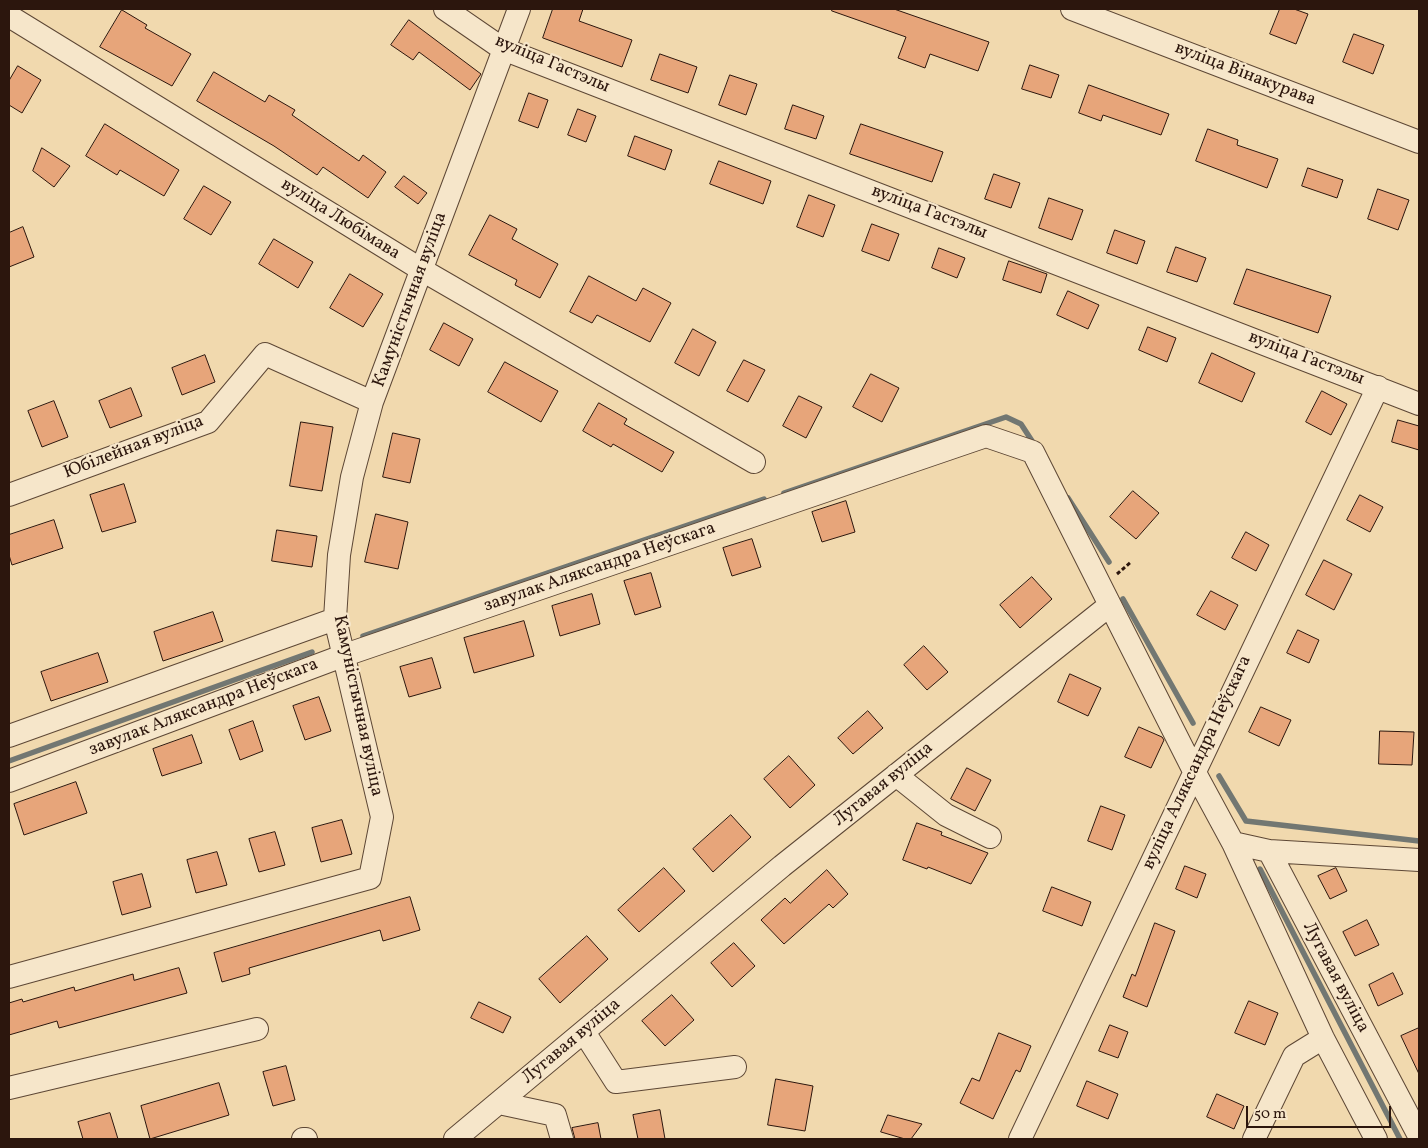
<!DOCTYPE html>
<meta charset="utf-8">
<style>
body{margin:0}
#map{position:relative;width:1428px;height:1148px;overflow:hidden;background:#f1d9ae;font-family:Vollkorn,serif}
canvas{display:block}
.frame{position:absolute;inset:0;border:10px solid #2c160d;pointer-events:none}
.scale{position:absolute;left:1246px;top:1106px;width:145px;height:22px;box-sizing:border-box;border:2px solid #2c160d;border-top:0;padding-left:6px;font-size:15px;line-height:18px;white-space:nowrap;color:#2c160d;-webkit-text-stroke:4px #f6e6ca;paint-order:stroke}
</style>
<div id="map">
<canvas width="1428" height="1148"></canvas>
<div class="frame"></div>
<div class="scale">50 m</div>
</div>
<script>
const g = document.querySelector('canvas').getContext('2d');
g.lineJoin = 'round';
function strokePath(path, color, width, dash) {
  g.strokeStyle = color;
  g.lineWidth = width;
  g.lineCap = dash ? 'butt' : 'round';
  g.setLineDash(dash || []);
  g.stroke(path);
}
function fill(path, color) {
  g.fillStyle = color;
  g.fill(path, 'evenodd');
}
function write(font, color, halo, rows, align = 'center') {
  g.font = font + ' Vollkorn,serif';
  g.lineWidth = 4.5;
  g.setLineDash([]);
  g.textBaseline = 'middle';
  g.strokeStyle = halo;
  g.fillStyle = color;
  for (const [text, x, y, turn = 0] of rows) {
    g.save();
    g.translate(x, y);
    g.rotate((+turn || 0) * Math.PI / 180);
    g.textAlign = isNaN(turn) ? turn : align;
    if (halo) g.strokeText(text, 0, 0);
    g.fillText(text, 0, 0);
    g.restore();
  }
}
strokePath(new Path2D(`
 M 784,493 L 1006,417 L 1021,424 L 1034,444
 M 1068,498 L 1109,562
 M 1123,599 L 1193,723
 M 363,636 L 764,499
 M 9,761 L 312,652
 M 1219,776 L 1246,821 L 1419,841
 M 1260,869 L 1400,1139`), '#727772', 5.5);
const building = new Path2D(`
 M 553,9 L 583,9 L 579,21 L 632,40 L 622,67 L 543,38 Z
 M 832,9 L 894,9 L 989,42 L 978,71 L 930,54 L 925,68 L 898,58 L 906,37 L 832,11 Z
 M 1280,9 L 1294,9 L 1308,14 L 1296,44 L 1270,34 Z
 M 122,10 L 147,25 L 145,28 L 191,54 L 172,86 L 100,47 Z
 M 409,20 L 481,74 L 470,90 L 419,52 L 413,60 L 391,45 Z
 M 1354,34 L 1384,45 L 1373,74 L 1343,62 Z
 M 660,54 L 697,67 L 688,93 L 651,80 Z
 M 1030,65 L 1059,75 L 1051,98 L 1022,89 Z
 M 18,66 L 41,80 L 22,113 L 9,105 L 9,81 Z
 M 214,72 L 265,102 L 269,95 L 295,110 L 292,115 L 359,161 L 363,155 L 386,172 L 368,198 L 323,167 L 317,175 L 274,146 L 197,101 Z
 M 730,75 L 757,84 L 746,115 L 719,105 Z
 M 1089,85 L 1169,114 L 1161,135 L 1103,115 L 1101,121 L 1079,113 Z
 M 529,93 L 548,100 L 538,128 L 519,121 Z
 M 793,105 L 824,116 L 816,139 L 785,129 Z
 M 578,109 L 596,116 L 586,142 L 568,135 Z
 M 105,124 L 179,170 L 164,196 L 120,170 L 117,175 L 86,156 Z
 M 861,124 L 943,152 L 932,182 L 850,154 Z
 M 1208,129 L 1238,140 L 1237,145 L 1278,159 L 1267,188 L 1196,161 Z
 M 635,136 L 672,150 L 665,170 L 628,156 Z
 M 42,148 L 70,166 L 54,187 L 33,171 Z
 M 719,161 L 771,181 L 763,204 L 710,184 Z
 M 1308,168 L 1343,180 L 1337,198 L 1302,186 Z
 M 994,174 L 1020,183 L 1011,208 L 985,199 Z
 M 404,176 L 427,193 L 418,204 L 395,187 Z
 M 204,186 L 231,202 L 211,235 L 184,219 Z
 M 1378,189 L 1409,200 L 1398,230 L 1368,219 Z
 M 809,195 L 835,205 L 823,237 L 797,227 Z
 M 1049,198 L 1083,210 L 1072,240 L 1039,228 Z
 M 490,215 L 517,229 L 512,239 L 558,264 L 540,298 L 515,285 L 517,280 L 469,255 Z
 M 872,224 L 899,234 L 889,261 L 862,251 Z
 M 23,227 L 34,257 L 9,267 L 9,233 Z
 M 1115,230 L 1145,241 L 1137,264 L 1107,253 Z
 M 274,239 L 313,262 L 298,288 L 259,264 Z
 M 1176,247 L 1206,258 L 1197,282 L 1167,272 Z
 M 939,248 L 965,258 L 957,278 L 932,268 Z
 M 1009,261 L 1047,274 L 1041,293 L 1003,280 Z
 M 1247,269 L 1331,296 L 1318,333 L 1234,304 Z
 M 350,274 L 383,294 L 363,327 L 330,308 Z
 M 589,276 L 636,301 L 643,288 L 671,303 L 650,342 L 597,315 L 592,323 L 570,312 Z
 M 1068,291 L 1099,305 L 1088,329 L 1057,315 Z
 M 444,323 L 473,339 L 459,366 L 430,350 Z
 M 1148,327 L 1176,338 L 1167,362 L 1139,350 Z
 M 693,329 L 716,342 L 699,376 L 675,363 Z
 M 1212,353 L 1255,373 L 1242,402 L 1199,383 Z
 M 205,355 L 215,382 L 182,395 L 172,368 Z
 M 744,360 L 765,370 L 748,402 L 727,391 Z
 M 505,362 L 558,391 L 541,422 L 488,392 Z
 M 871,374 L 899,388 L 882,422 L 853,407 Z
 M 131,388 L 142,416 L 110,428 L 99,401 Z
 M 1322,391 L 1347,404 L 1331,435 L 1306,422 Z
 M 799,396 L 822,407 L 806,438 L 783,426 Z
 M 54,401 L 68,437 L 42,447 L 28,411 Z
 M 599,403 L 627,419 L 624,424 L 674,452 L 662,472 L 613,444 L 611,447 L 583,431 Z
 M 1398,420 L 1419,426 L 1419,450 L 1392,442 Z
 M 301,422 L 333,427 L 322,491 L 290,486 Z
 M 393,433 L 420,439 L 410,483 L 383,477 Z
 M 124,484 L 136,522 L 102,532 L 90,495 Z
 M 1133,491 L 1159,513 L 1136,539 L 1110,517 Z
 M 1360,495 L 1383,507 L 1370,532 L 1347,520 Z
 M 846,501 L 855,532 L 822,542 L 812,512 Z
 M 376,514 L 408,522 L 398,569 L 365,562 Z
 M 54,520 L 63,548 L 12,565 L 9,555 L 9,535 Z
 M 277,530 L 317,536 L 312,567 L 272,561 Z
 M 1246,532 L 1269,545 L 1256,571 L 1232,558 Z
 M 752,539 L 761,567 L 732,576 L 723,548 Z
 M 1324,560 L 1352,574 L 1334,610 L 1306,595 Z
 M 651,573 L 661,607 L 635,615 L 624,581 Z
 M 1032,577 L 1052,599 L 1020,628 L 1000,605 Z
 M 1211,591 L 1238,605 L 1225,630 L 1197,615 Z
 M 592,594 L 600,624 L 560,636 L 552,606 Z
 M 213,612 L 223,641 L 163,661 L 154,632 Z
 M 524,621 L 534,656 L 474,673 L 464,638 Z
 M 1298,630 L 1319,640 L 1309,663 L 1287,653 Z
 M 924,646 L 948,672 L 927,690 L 904,665 Z
 M 98,653 L 108,682 L 51,701 L 41,672 Z
 M 432,658 L 441,688 L 409,697 L 400,667 Z
 M 1070,674 L 1101,688 L 1088,716 L 1058,702 Z
 M 319,697 L 331,731 L 305,740 L 293,706 Z
 M 1261,707 L 1291,720 L 1279,746 L 1249,732 Z
 M 868,711 L 883,728 L 853,754 L 838,738 Z
 M 253,721 L 263,751 L 240,760 L 229,730 Z
 M 1139,727 L 1162,737 L 1164,740 L 1151,768 L 1125,757 Z
 M 1380,731 L 1414,732 L 1412,765 L 1379,764 Z
 M 192,735 L 202,763 L 162,776 L 153,749 Z
 M 789,756 L 815,785 L 790,808 L 764,779 Z
 M 967,768 L 991,780 L 975,811 L 951,799 Z
 M 76,782 L 87,813 L 24,835 L 14,804 Z
 M 1101,806 L 1125,815 L 1112,850 L 1088,841 Z
 M 731,815 L 751,837 L 713,872 L 693,849 Z
 M 342,820 L 352,854 L 321,862 L 312,828 Z
 M 917,823 L 942,832 L 941,835 L 988,853 L 971,884 L 928,867 L 927,869 L 903,860 Z
 M 275,832 L 285,865 L 259,872 L 249,839 Z
 M 217,852 L 227,885 L 196,893 L 187,860 Z
 M 1185,866 L 1206,874 L 1197,898 L 1176,889 Z
 M 664,868 L 685,891 L 639,932 L 618,910 Z
 M 1336,868 L 1347,891 L 1330,899 L 1318,876 Z
 M 827,870 L 848,894 L 833,908 L 829,904 L 784,944 L 761,920 L 785,898 L 790,903 Z
 M 142,874 L 151,907 L 122,915 L 113,882 Z
 M 1052,887 L 1091,902 L 1082,926 L 1043,911 Z
 M 410,897 L 420,930 L 383,941 L 380,930 L 249,968 L 250,974 L 222,982 L 214,953 Z
 M 1367,920 L 1379,945 L 1355,956 L 1343,932 Z
 M 1155,923 L 1175,931 L 1147,1007 L 1123,997 L 1132,974 L 1135,976 Z
 M 587,936 L 608,959 L 560,1003 L 539,979 Z
 M 734,943 L 755,966 L 732,987 L 711,963 Z
 M 179,968 L 187,993 L 59,1028 L 57,1021 L 9,1035 L 9,1003 L 22,999 L 23,1002 L 74,987 L 75,991 L 133,974 L 134,980 Z
 M 1393,973 L 1403,994 L 1378,1006 L 1369,985 Z
 M 672,995 L 694,1020 L 665,1046 L 642,1021 Z
 M 1249,1001 L 1278,1013 L 1265,1045 L 1235,1033 Z
 M 479,1002 L 511,1017 L 503,1033 L 471,1018 Z
 M 1110,1025 L 1128,1032 L 1118,1058 L 1099,1051 Z
 M 1419,1028 L 1419,1074 L 1401,1036 Z
 M 999,1033 L 1031,1046 L 1020,1072 L 1016,1070 L 993,1119 L 960,1103 L 972,1078 L 979,1081 Z
 M 286,1066 L 295,1100 L 273,1106 L 263,1072 Z
 M 776,1079 L 813,1086 L 805,1131 L 768,1125 Z
 M 1087,1081 L 1118,1094 L 1108,1119 L 1077,1106 Z
 M 219,1083 L 229,1115 L 150,1139 L 141,1106 Z
 M 1217,1094 L 1244,1106 L 1234,1129 L 1207,1117 Z
 M 660,1110 L 665,1139 L 638,1139 L 633,1115 Z
 M 110,1113 L 118,1139 L 83,1139 L 78,1122 Z
 M 888,1115 L 922,1124 L 911,1139 L 905,1139 L 881,1132 Z
 M 598,1123 L 601,1139 L 575,1139 L 572,1128 Z`);
fill(building, '#e7a57a');
strokePath(building, '#2c160d', 1);
const minor = new Path2D(`
 M 445,9 L 503,49 L 1419,404
 M 1072,9 L 1419,142
 M 9,16 L 422,270 L 754,462
 M 9,495 L 208,422 L 265,354 L 372,402
 M 9,736 L 335,619
 M 896,775 L 946,815 L 990,837
 M 9,781 L 345,655 L 986,436 L 1033,452 L 1110,605
 M 1233,843 L 1269,851 L 1419,1136
 M 1269,851 L 1419,860
 M 9,977 L 370,878 L 382,817 L 335,619 L 339,555 L 352,477 L 372,402 L 519,9
 M 584,1032 L 616,1082 L 735,1067
 M 9,1088 L 257,1029
 M 499,1103 L 555,1115 L 562,1139
 M 303,1139 L 306,1139
 M 455,1139 L 782,866 L 1110,605 L 1194,771 L 1233,843 L 1323,1038 L 1376,1139
 M 1020,1139 L 1378,387
 M 1254,1139 L 1294,1056 L 1323,1038`);
strokePath(minor, '#5d4735', 24);
strokePath(new Path2D(`
 M 1117,574 L 1131,562`), '#2c160d', 3, [4, 2.5]);
strokePath(minor, '#f6e6ca', 22);
write('18px', '#2c160d', '#f6e6ca', [
 ["вуліца Гастэлы",552,65,23],
 ["вуліца Вінакурава",1245,75,21],
 ["вуліца Гастэлы",929,213,21],
 ["вуліца Любімава",340,220,32],
 ["Камуністычная вуліца",411,300,-70],
 ["вуліца Гастэлы",1306,359,21],
 ["Юбілейная вуліца",134,448,-21],
 ["завулак Аляксандра Неўскага",600,568,-19],
 ["Камуністычная вуліца",357,706,78],
 ["завулак Аляксандра Неўскага",204,708,-21],
 ["вуліца Аляксандра Неўскага",1198,763,-65],
 ["Лугавая вуліца",884,785,-39],
 ["Лугавая вуліца",1335,978,62],
 ["Лугавая вуліца",572,1042,-40]
]);
</script>
